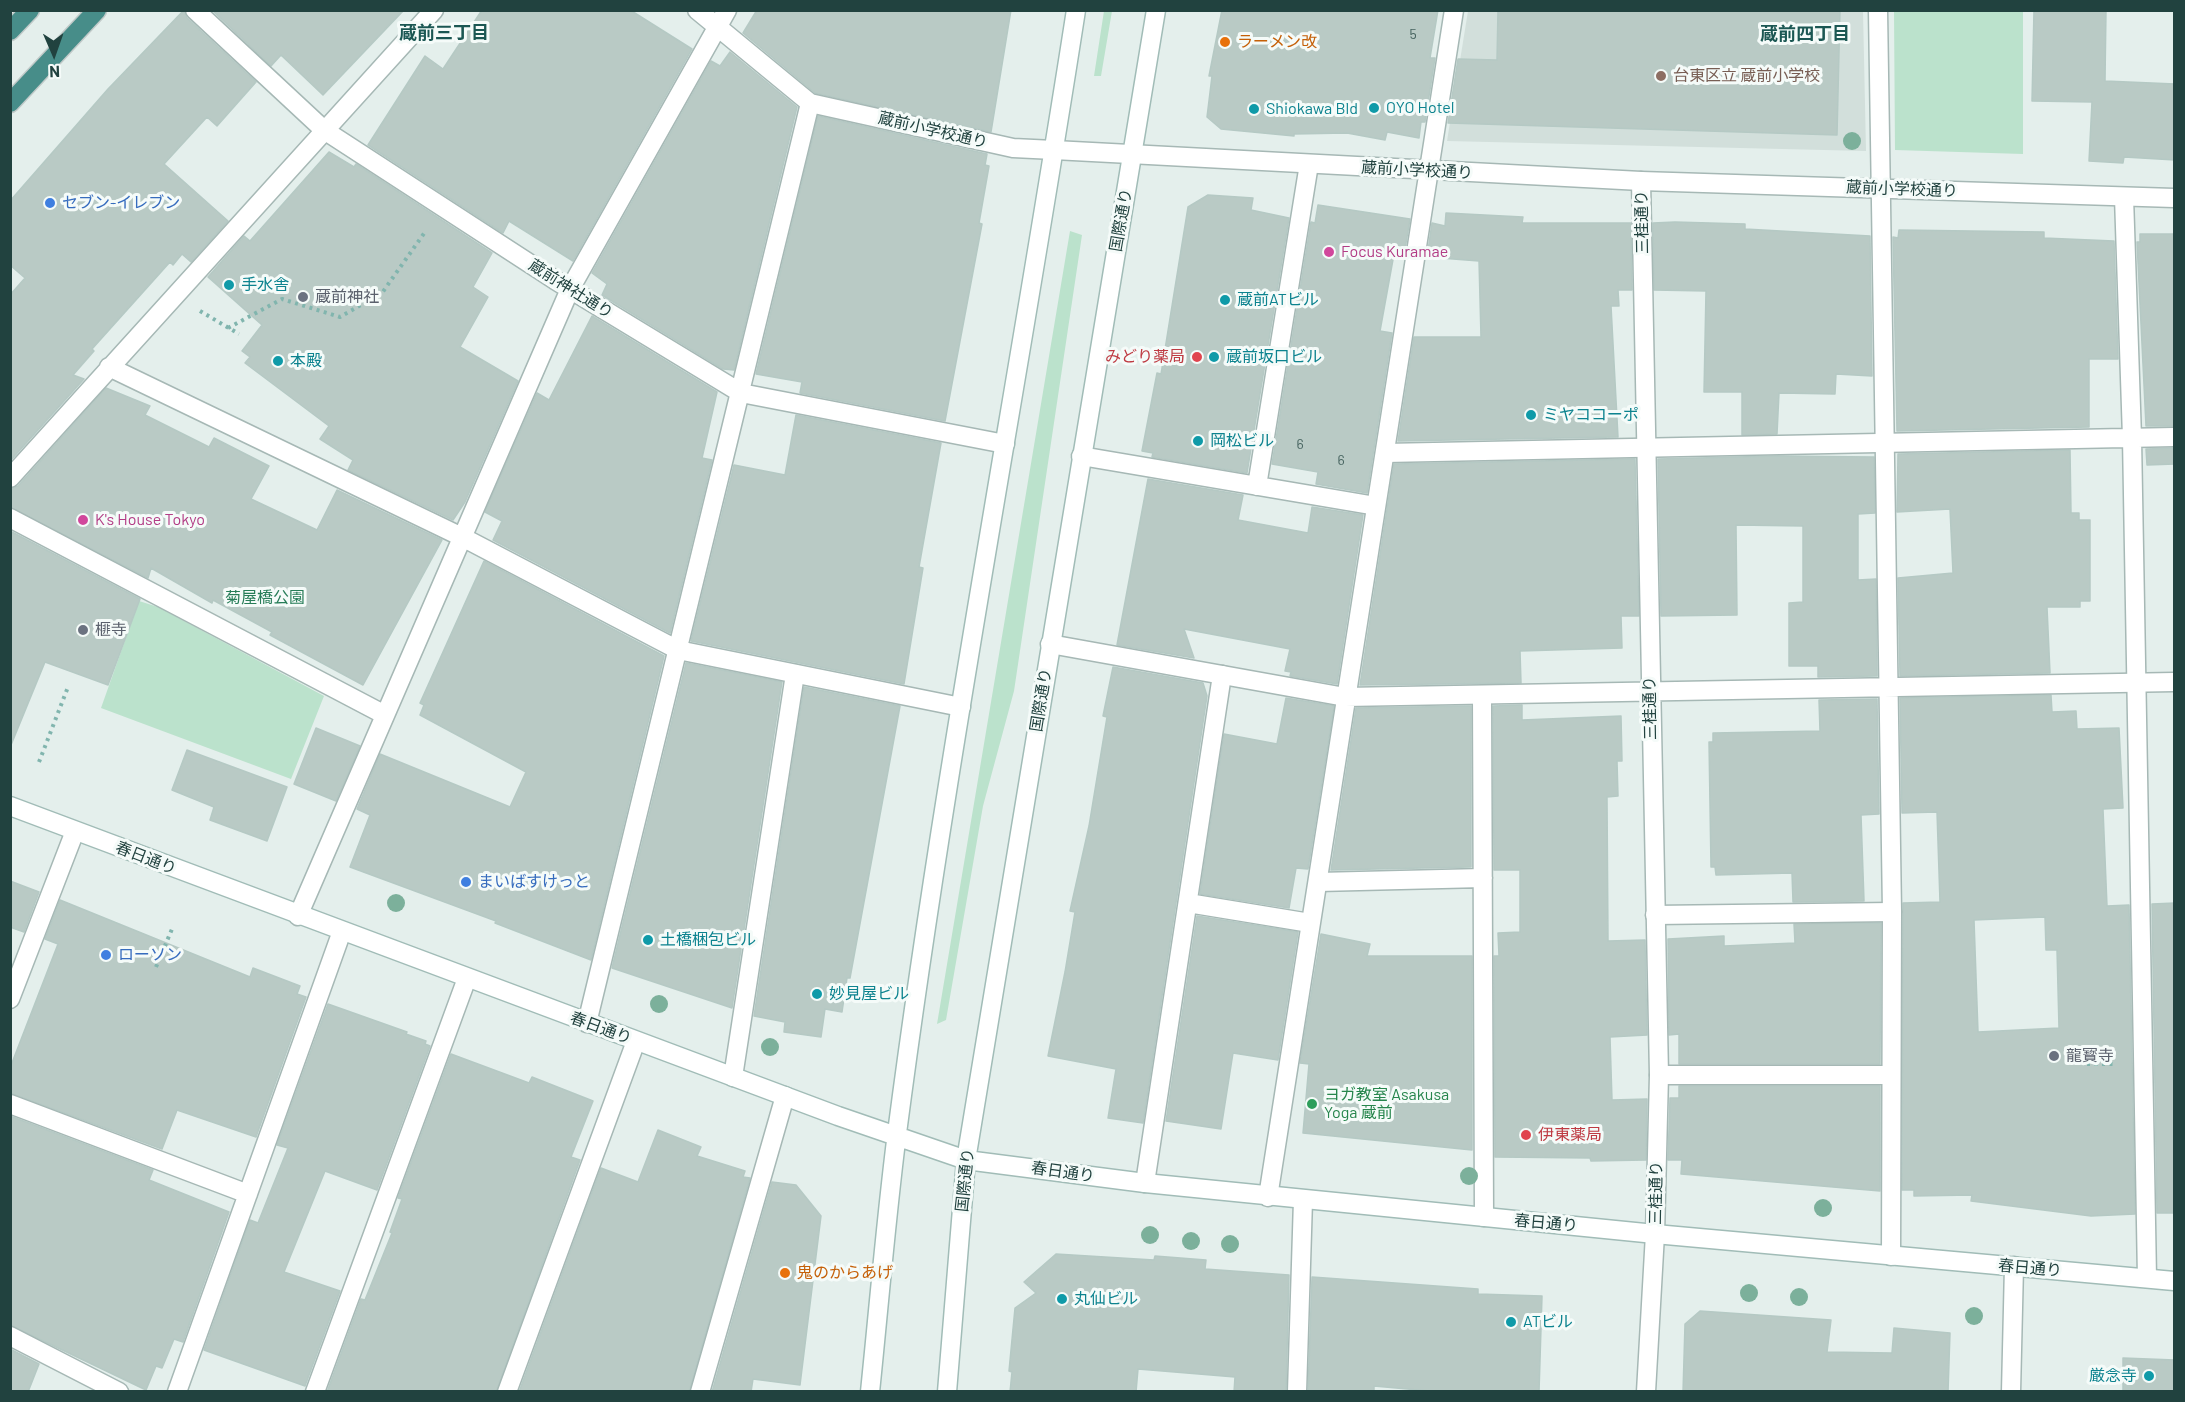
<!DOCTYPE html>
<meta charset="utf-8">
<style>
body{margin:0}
#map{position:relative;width:2185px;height:1402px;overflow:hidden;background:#e4efec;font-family:Barlow,sans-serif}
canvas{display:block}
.frame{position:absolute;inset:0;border:12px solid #21423f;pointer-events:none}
.north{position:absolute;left:24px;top:24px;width:60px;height:60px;-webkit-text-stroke:4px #f5fbf9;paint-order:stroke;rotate:178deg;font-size:16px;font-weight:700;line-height:24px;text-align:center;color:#21423f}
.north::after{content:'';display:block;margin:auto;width:21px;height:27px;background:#21423f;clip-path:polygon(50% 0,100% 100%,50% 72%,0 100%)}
</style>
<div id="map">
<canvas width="2185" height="1402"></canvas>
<div class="frame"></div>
<div class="north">N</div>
</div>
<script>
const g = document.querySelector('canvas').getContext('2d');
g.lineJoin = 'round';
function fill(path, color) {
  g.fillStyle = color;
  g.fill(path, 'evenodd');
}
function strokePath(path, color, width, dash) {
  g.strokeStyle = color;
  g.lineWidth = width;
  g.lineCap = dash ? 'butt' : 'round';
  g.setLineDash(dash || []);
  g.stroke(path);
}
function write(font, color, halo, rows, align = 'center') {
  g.font = font + ' Barlow,"Noto Sans JP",sans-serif';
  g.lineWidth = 6;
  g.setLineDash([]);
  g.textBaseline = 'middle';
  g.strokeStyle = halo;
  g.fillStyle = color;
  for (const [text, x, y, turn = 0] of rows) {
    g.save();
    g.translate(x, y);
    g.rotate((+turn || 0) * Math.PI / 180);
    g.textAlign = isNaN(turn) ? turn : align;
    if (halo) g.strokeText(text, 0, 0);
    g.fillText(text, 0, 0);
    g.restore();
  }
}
fill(new Path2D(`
 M 1468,11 L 1863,11 L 1866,151 L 1447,141 Z`), '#d2dfdb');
fill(new Path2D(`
 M 1104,11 L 1112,11 L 1101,76 L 1094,76 Z
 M 1894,11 L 2023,11 L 2023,154 L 1895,150 Z
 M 1070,231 L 1082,235 L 1014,691 L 983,806 L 946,1020 L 937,1024 Z
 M 139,601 L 158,607 L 324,696 L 291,779 L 101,708 Z`), '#bbe2cc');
const building = new Path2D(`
 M 184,10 L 187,18 L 256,82 L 217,126 L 207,117 L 164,164 L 228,221 L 191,262 L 182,254 L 173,265 L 170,262 L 92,349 L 94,351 L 73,375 L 84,379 L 10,461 L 10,295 L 25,278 L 10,265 L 10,201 L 108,89 Z
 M 212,10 L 404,10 L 323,95 L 281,55 L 271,66 Z
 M 482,10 L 630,10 L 692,49 L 573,261 L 509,221 L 503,233 L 368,145 L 425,56 L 443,69 Z
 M 757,10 L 1011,10 L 991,132 L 815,93 L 743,33 Z
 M 1222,10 L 1438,10 L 1430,58 L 1435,58 L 1425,122 L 1421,122 L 1419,138 L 1387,132 L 1385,140 L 1347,133 L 1294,134 L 1294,136 L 1221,129 L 1207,117 L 1212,76 L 1209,76 Z
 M 1498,10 L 1840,10 L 1837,135 L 1448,123 L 1458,59 L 1497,60 Z
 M 2034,10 L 2106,10 L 2105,81 L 2175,84 L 2175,160 L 2124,157 L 2123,163 L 2089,161 L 2092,102 L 2032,101 Z
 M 730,52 L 797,107 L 734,370 L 723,369 L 602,295 L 607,284 L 592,273 L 711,61 L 720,66 Z
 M 818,116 L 987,154 L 985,165 L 989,166 L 979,223 L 982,224 L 945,421 L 800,393 L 802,382 L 756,374 Z
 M 329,152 L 354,167 L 356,164 L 492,253 L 473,287 L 488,297 L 460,347 L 518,381 L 465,502 L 453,520 L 348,470 L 353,460 L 320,439 L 329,426 L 245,363 L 250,357 L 242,351 L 262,325 L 208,277 L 244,236 L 250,241 Z
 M 1208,195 L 1253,198 L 1251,210 L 1289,218 L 1247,473 L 1152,457 L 1153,453 L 1142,451 L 1157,373 L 1161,374 L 1188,207 Z
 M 1318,205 L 1410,219 L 1404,255 L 1394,254 L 1380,331 L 1392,333 L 1367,493 L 1316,484 L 1318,472 L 1272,464 L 1311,222 L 1315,223 Z
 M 1446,213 L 1523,217 L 1522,223 L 1631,223 L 1632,290 L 1618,290 L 1619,306 L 1611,306 L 1618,437 L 1398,441 L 1414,337 L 1481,337 L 1479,261 L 1427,257 L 1432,223 L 1445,226 Z
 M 1675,222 L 1745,224 L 1745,229 L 1870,236 L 1872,376 L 1836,374 L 1835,394 L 1779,393 L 1777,434 L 1742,435 L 1742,392 L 1704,392 L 1706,291 L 1654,290 L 1653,223 Z
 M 1899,230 L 2044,232 L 2044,238 L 2114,241 L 2118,359 L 2089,359 L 2089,427 L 1897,431 L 1893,237 L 1898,238 Z
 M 2140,234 L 2175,234 L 2175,426 L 2146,426 L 2137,242 L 2140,242 Z
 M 592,316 L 717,392 L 702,458 L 712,460 L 670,633 L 493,540 L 502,521 L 485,512 L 537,393 L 549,400 Z
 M 106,388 L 150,406 L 145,415 L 209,447 L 214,438 L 269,466 L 251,499 L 317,530 L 337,490 L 442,540 L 363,685 L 270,635 L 272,632 L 213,600 L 212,603 L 151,568 L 148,578 L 10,507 L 10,489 L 18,486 Z
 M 796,415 L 941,443 L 919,567 L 923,568 L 904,684 L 691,641 L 734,465 L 785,475 Z
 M 2175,448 L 2175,464 L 2147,465 L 2146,449 Z
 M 2070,450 L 2071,513 L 2079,513 L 2079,520 L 2090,520 L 2090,601 L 2080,601 L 2080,607 L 2047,607 L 2050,673 L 1900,676 L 1898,578 L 1953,573 L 1950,509 L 1897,512 L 1898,454 Z
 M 1777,456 L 1874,457 L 1875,513 L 1858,514 L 1858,580 L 1876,579 L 1877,676 L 1818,677 L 1818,666 L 1789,666 L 1789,603 L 1803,602 L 1803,526 L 1736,525 L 1737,615 L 1661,616 L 1658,459 Z
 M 1635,459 L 1639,616 L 1621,616 L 1622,648 L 1520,651 L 1521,683 L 1360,685 L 1394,464 Z
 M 1148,479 L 1243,495 L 1238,520 L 1308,533 L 1312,507 L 1363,515 L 1337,684 L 1290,676 L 1291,672 L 1285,671 L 1290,649 L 1184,629 L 1194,658 L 1117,645 Z
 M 10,531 L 140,599 L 108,685 L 45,662 L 11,745 Z
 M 484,561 L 664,656 L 591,960 L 495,923 L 496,921 L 350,867 L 370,815 L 357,809 L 380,754 L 510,807 L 526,772 L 420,715 L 424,705 L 420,703 Z
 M 686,663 L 782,682 L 732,1008 L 612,968 Z
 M 1113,667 L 1203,683 L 1207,696 L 1143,1123 L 1108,1118 L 1116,1069 L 1048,1056 L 1065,972 L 1075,912 L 1070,911 L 1089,826 L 1107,717 L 1103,716 Z
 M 804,687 L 900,706 L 850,978 L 847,978 L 842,1012 L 825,1009 L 821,1037 L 784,1032 L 785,1022 L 754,1016 Z
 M 2051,695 L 2052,712 L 2076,711 L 2077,729 L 2119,728 L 2123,808 L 2103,809 L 2107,906 L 2129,905 L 2135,1214 L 2091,1216 L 1971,1201 L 1972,1195 L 1914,1196 L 1914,1190 L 1902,1190 L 1903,903 L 1940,902 L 1937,812 L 1902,813 L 1900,698 ZM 2045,917 L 2046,950 L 2057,950 L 2059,1028 L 1978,1032 L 1974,920 Z
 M 1286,698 L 1334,706 L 1308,869 L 1296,868 L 1289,908 L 1200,894 L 1224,734 L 1277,744 Z
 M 1877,699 L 1879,814 L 1861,815 L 1864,901 L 1793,902 L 1792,873 L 1716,875 L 1715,867 L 1711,867 L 1709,742 L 1713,742 L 1713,733 L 1820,731 L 1819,700 Z
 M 1522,705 L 1522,720 L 1621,716 L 1622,761 L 1617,761 L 1618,796 L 1607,797 L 1608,941 L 1645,940 L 1647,1035 L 1610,1037 L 1612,1100 L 1647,1099 L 1646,1160 L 1591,1161 L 1590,1158 L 1495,1157 L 1494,956 L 1499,956 L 1498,933 L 1520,932 L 1520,870 L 1494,870 L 1493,706 Z
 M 1471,706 L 1471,867 L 1331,870 L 1356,708 Z
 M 316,728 L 360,746 L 336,801 L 294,784 Z
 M 187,750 L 287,787 L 267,841 L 210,820 L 214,807 L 172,790 Z
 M 10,881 L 39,892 L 24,932 L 10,927 Z
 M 60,900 L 250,977 L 253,968 L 300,986 L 297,994 L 306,997 L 256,1137 L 177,1110 L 162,1149 L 10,1093 L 10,1068 L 58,944 L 45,939 Z
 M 2175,903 L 2175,1213 L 2157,1213 L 2152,904 Z
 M 1197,916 L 1298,932 L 1278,1060 L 1233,1053 L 1221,1129 L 1166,1121 Z
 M 1881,923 L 1880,1064 L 1679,1064 L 1679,1034 L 1669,1035 L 1668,939 L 1724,936 L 1724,946 L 1795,943 L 1794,924 Z
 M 1321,934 L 1370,944 L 1367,956 L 1472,956 L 1472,1150 L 1303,1133 L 1309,1064 L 1300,1063 Z
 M 328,1004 L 407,1032 L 406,1034 L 426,1041 L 425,1044 L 430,1046 L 377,1190 L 325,1171 L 284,1272 L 340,1291 L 305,1386 L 204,1350 L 250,1220 L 258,1223 L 288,1148 L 277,1145 Z
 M 451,1054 L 529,1083 L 532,1077 L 593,1101 L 571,1157 L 580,1160 L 496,1392 L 327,1392 L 361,1299 L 365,1300 L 392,1233 L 390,1232 L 402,1199 L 398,1198 Z
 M 1679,1086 L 1880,1086 L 1880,1191 L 1681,1174 L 1682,1160 L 1668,1160 L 1670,1098 L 1679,1098 Z
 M 10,1116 L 153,1170 L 149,1180 L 229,1212 L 183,1342 L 174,1339 L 162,1368 L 156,1366 L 146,1390 L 10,1325 Z
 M 658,1130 L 701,1147 L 697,1156 L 745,1171 L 743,1177 L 750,1178 L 689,1392 L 519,1392 L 601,1168 L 638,1182 Z
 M 772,1182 L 796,1185 L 821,1216 L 800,1385 L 753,1379 L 751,1392 L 712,1392 Z
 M 1056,1254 L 1154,1260 L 1155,1256 L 1206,1260 L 1205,1269 L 1289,1275 L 1286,1392 L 1234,1392 L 1235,1377 L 1138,1369 L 1136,1392 L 1010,1392 L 1012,1372 L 1009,1371 L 1015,1308 L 1036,1293 L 1024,1282 Z
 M 1312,1277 L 1478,1289 L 1478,1294 L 1542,1296 L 1539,1392 L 1440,1392 L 1374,1386 L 1374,1392 L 1308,1392 Z
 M 1700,1311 L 1831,1320 L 1827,1352 L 1892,1353 L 1894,1328 L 1950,1333 L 1948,1392 L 1683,1392 L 1685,1324 Z
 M 10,1349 L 39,1364 L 28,1392 L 10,1392 Z
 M 2123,1358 L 2175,1360 L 2175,1392 L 2123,1392 Z`);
fill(building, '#b9cac5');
strokePath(building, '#b5c9c4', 1.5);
const service = new Path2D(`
 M 2124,197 L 2132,438 L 2147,1278
 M 1385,453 L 2174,437
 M 1081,456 L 1376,506
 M 1257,486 L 1309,164
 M 1482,695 L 1484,1217
 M 1318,882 L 1483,878
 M 1188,903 L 1310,923
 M 1655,915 L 1892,912
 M 1659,1075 L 1890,1075
 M 733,1077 L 795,674
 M 1145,1183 L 1222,675`);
const minor = new Path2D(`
 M 195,10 L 324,130 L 555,280 L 741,393 L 1005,444
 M 697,10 L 810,103 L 1013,148 L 1054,150
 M 1878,10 L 1892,912 L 1891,1256
 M 1641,181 L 1659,1075 L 1655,1234
 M 109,367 L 464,538 L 678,650 L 961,707
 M 10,478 L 434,10
 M 10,518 L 385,715
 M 1050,644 L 1345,697 L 2174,682
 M 298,916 L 570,289 L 727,10
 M 10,999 L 75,831
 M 587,1023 L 810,103
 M 10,1104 L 248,1194
 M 1268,1197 L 1454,10
 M 10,1336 L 119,1392
 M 177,1392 L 342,931
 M 315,1392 L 467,978
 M 507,1392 L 636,1041
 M 700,1392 L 785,1096
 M 1297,1392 L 1303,1200
 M 2011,1392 L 2014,1266`);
const tertiary = new Path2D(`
 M 1054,150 L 1641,181 L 2174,198
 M 1646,1392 L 1655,1234`);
const secondary = new Path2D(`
 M 10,806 L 838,1116 L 966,1160 L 1145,1183 L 1655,1234 L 2174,1281
 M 870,1392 C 879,1305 886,1219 897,1133 C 946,757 1018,385 1076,10
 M 947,1392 L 966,1160 L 1156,10`);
const trunk = new Path2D(`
 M 10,31 L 30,10
 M 10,103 L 97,10`);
strokePath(service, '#a6b8b5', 21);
strokePath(minor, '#a6b8b5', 21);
strokePath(tertiary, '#a6b8b5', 21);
strokePath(secondary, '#a1bcb7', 21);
strokePath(trunk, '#c1cac9', 21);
strokePath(new Path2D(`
 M 200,311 L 239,334
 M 228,328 L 282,299 L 340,317 L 382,293 L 425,232
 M 39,762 L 68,687
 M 156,967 L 172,929
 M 2087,1064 L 2115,1064`), '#81b5ae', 4, [3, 4.5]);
strokePath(service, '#fff', 18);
strokePath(minor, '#fff', 18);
strokePath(tertiary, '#fff', 18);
strokePath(secondary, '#fff', 18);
strokePath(trunk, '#478d89', 18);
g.fillStyle = '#7cb09b';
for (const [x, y] of [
 [1852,141],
 [396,903],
 [659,1004],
 [770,1047],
 [1469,1176],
 [1823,1208],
 [1150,1235],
 [1191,1241],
 [1230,1244],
 [1749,1293],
 [1799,1297],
 [1974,1316]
]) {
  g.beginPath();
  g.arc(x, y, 9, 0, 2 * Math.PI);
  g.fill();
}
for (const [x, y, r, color] of [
 [1225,42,6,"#e8710a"],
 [1661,76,6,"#8d6e63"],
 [1374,108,6,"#0f9aa8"],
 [1254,109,6,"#0f9aa8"],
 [50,203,6,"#3f7fe0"],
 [1329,252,6,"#d1479c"],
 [229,285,6,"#0f9aa8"],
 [303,297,6,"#6b7280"],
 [1225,300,6,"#0f9aa8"],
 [1197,357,6,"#e0444e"],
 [1214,357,6,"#0f9aa8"],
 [278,361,6,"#0f9aa8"],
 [1531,415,6,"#0f9aa8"],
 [1198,441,6,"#0f9aa8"],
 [83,520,6,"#d1479c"],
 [83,630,6,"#6b7280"],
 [466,882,6,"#3f7fe0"],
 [648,940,6,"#0f9aa8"],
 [106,955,6,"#3f7fe0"],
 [817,994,6,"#0f9aa8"],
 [2054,1056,6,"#6b7280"],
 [1312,1104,6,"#2e9e5b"],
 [1526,1135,6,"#e0444e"],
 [785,1273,6,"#e8710a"],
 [1062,1299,6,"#0f9aa8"],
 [1511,1322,6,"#0f9aa8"],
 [2149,1376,6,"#0f9aa8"]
]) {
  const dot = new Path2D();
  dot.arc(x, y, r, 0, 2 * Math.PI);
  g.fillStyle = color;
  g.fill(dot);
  strokePath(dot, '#f5fbf9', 2);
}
write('14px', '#476460', null, [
 ["5",1413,34],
 ["6",1300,444],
 ["6",1341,460]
]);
write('16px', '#c56008', '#f5fbf9', [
 ["ラーメン改",1237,42],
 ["鬼のからあげ",797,1273]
], 'left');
write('16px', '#785e54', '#f5fbf9', [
 ["台東区立 蔵前小学校",1673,76]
], 'left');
write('16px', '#0d838f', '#f5fbf9', [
 ["OYO Hotel",1386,108],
 ["Shiokawa Bld",1266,109],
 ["手水舎",241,285],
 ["蔵前ATビル",1237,300],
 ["蔵前坂口ビル",1226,357],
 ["本殿",290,361],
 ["ミヤココーポ",1543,415],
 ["岡松ビル",1210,441],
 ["土橋梱包ビル",660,940],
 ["妙見屋ビル",829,994],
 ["丸仙ビル",1074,1299],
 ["ATビル",1523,1322],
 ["厳念寺",2137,1376,"right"]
], 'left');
write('16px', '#21423f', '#f5fbf9', [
 ["蔵前小学校通り",933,130,13],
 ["蔵前小学校通り",1417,170,3],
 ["蔵前小学校通り",1902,189,2],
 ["国際通り",1121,220,-80],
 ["三桂通り",1642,222,-91],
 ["蔵前神社通り",571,289,32],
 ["国際通り",1041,700,-81],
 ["三桂通り",1650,708,-91],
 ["春日通り",146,858,21],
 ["春日通り",601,1028,20],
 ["春日通り",1063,1172,8],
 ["国際通り",965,1180,-84],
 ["三桂通り",1656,1193,-89],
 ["春日通り",1546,1223,5],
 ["春日通り",2030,1268,5]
]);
write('16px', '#366cbe', '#f5fbf9', [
 ["セブン-イレブン",62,203],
 ["まいばすけっと",478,882],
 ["ローソン",118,955]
], 'left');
write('16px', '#b23c85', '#f5fbf9', [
 ["Focus Kuramae",1341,252],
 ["K's House Tokyo",95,520]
], 'left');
write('16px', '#5b616d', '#f5fbf9', [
 ["蔵前神社",315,297],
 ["榧寺",95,630],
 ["龍寳寺",2066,1056]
], 'left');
write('16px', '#be3a42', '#f5fbf9', [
 ["みどり薬局",1185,357],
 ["伊東薬局",1538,1135,"left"]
], 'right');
write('16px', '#277d58', '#f5fbf9', [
 ["菊屋橋公園",265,598]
]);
write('16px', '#27864d', '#f5fbf9', [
 ["ヨガ教室 Asakusa",1324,1095],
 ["Yoga 蔵前",1324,1113]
], 'left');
write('bold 18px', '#1b5753', '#f5fbf9', [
 ["蔵前三丁目",444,33],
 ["蔵前四丁目",1805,34]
]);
</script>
